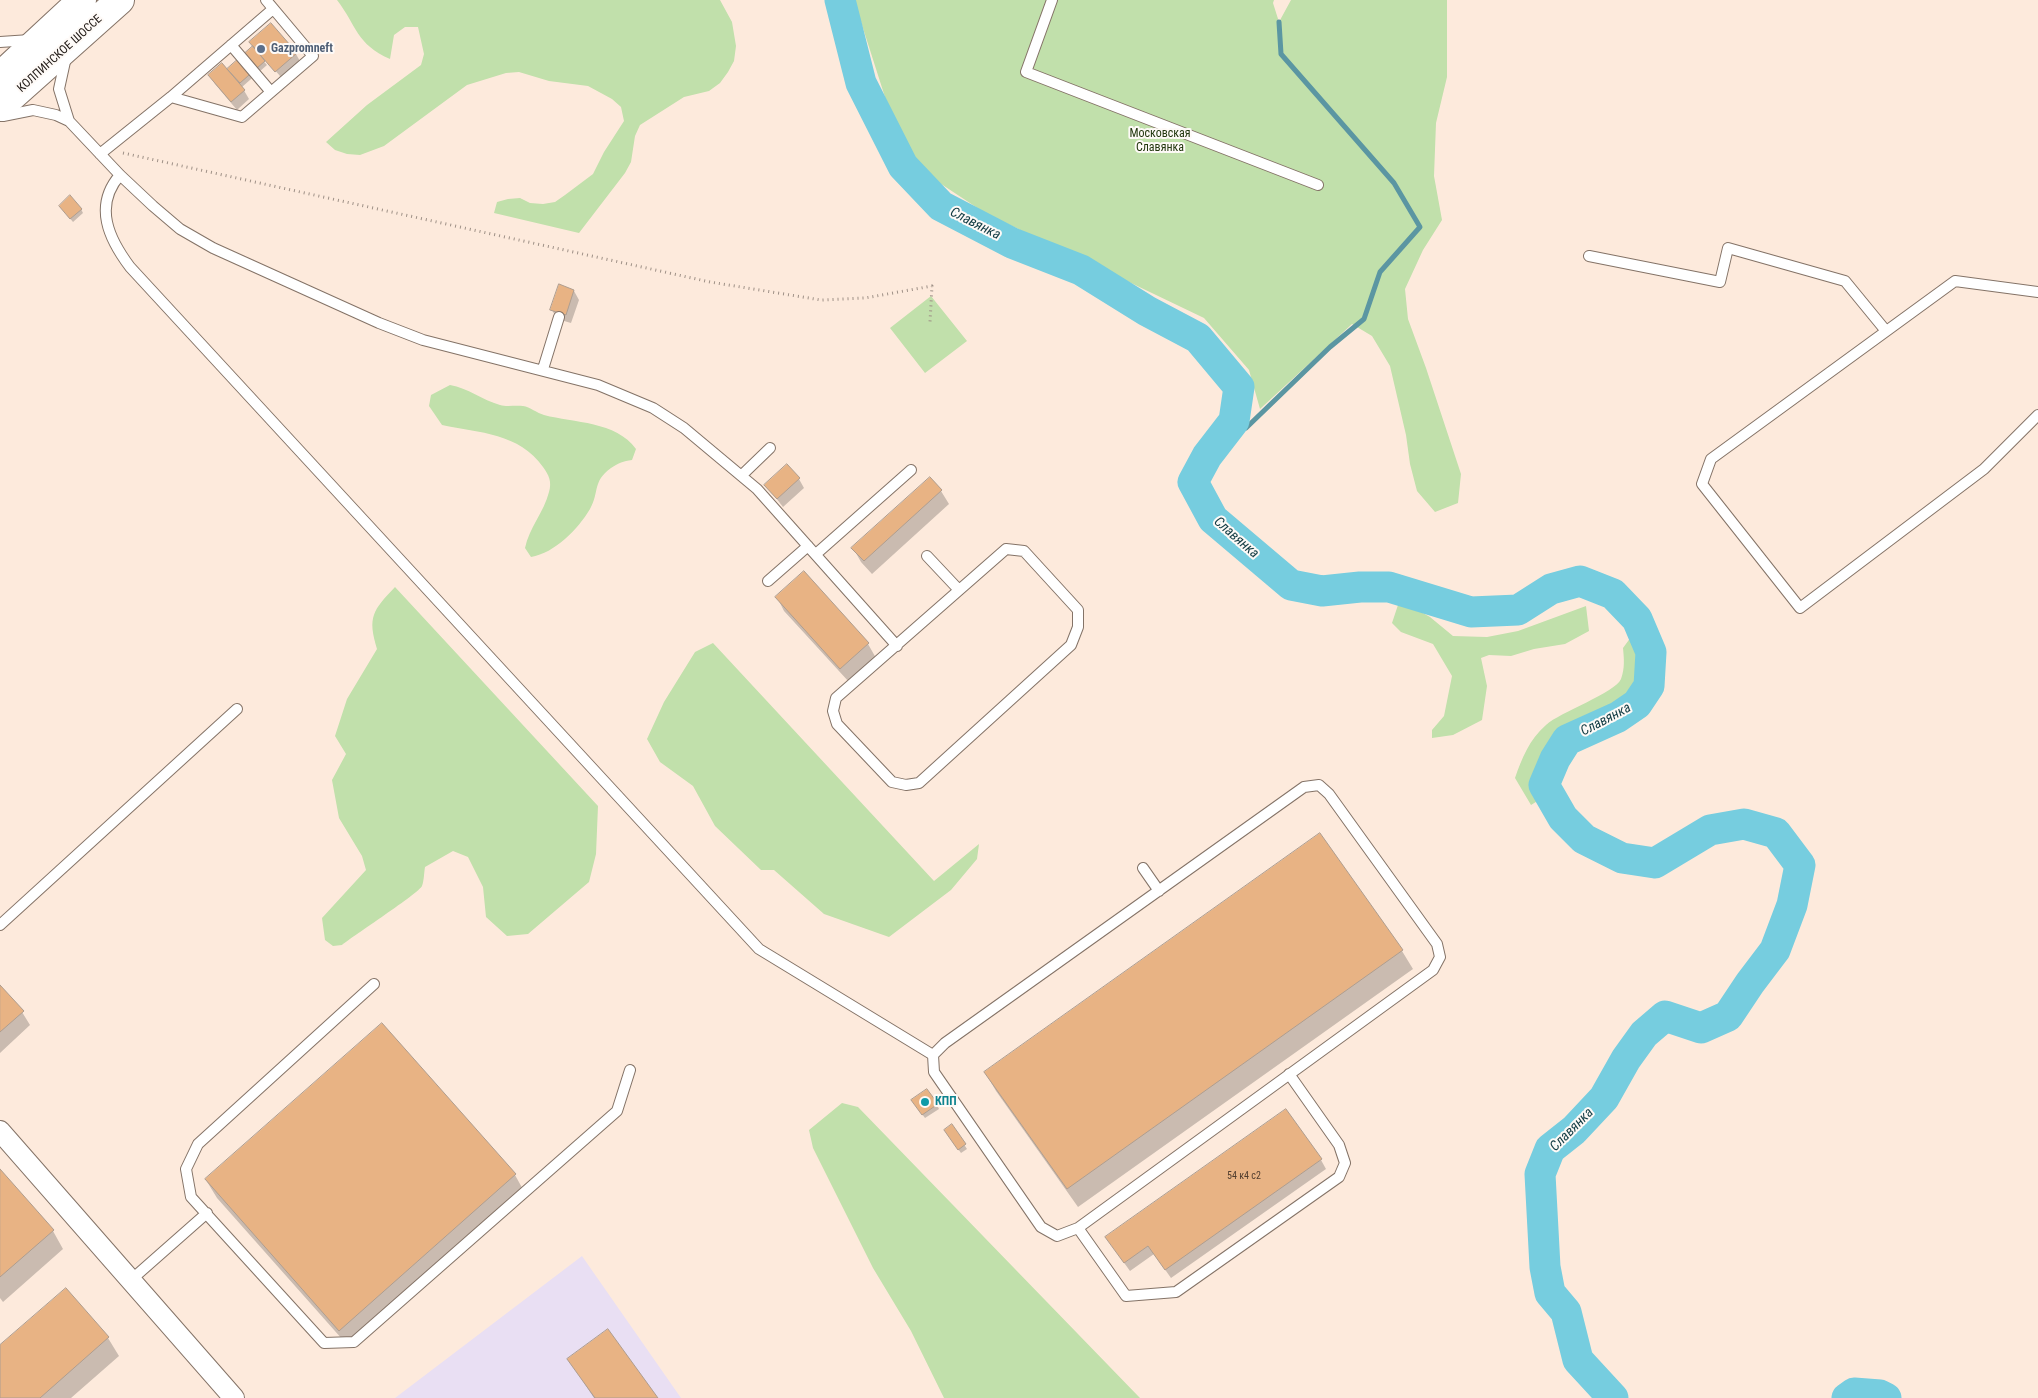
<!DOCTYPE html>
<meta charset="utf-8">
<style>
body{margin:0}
canvas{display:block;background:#fdeadc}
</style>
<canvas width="2038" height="1398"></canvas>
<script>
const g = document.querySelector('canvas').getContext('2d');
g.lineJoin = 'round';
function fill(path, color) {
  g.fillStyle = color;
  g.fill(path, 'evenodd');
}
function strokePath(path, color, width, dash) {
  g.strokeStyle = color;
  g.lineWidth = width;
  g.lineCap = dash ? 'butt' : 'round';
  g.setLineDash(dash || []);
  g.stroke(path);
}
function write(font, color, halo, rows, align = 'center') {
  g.font = font + ' "Roboto Condensed",sans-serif';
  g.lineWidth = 4;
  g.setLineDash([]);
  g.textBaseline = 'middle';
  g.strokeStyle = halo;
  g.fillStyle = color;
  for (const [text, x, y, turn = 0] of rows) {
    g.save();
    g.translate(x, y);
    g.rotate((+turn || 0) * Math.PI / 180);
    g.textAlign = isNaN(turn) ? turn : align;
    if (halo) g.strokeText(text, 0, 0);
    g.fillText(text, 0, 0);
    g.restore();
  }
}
fill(new Path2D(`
 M 582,1256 L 681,1398 L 395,1398 Z`), '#e9dff3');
fill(new Path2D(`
 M 337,0 L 720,0 L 732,22 L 736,46 L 734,61 L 728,72 L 720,83 L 709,91 L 684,97 L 640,125 L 635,136 L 631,162 L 625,173 L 579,233 L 494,213 L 497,202 L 508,199 L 520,198 L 530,203 L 543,204 L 555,202 L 565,195 L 593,174 L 604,152 L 624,121 L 621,107 L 612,99 L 588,86 L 549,81 L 519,72 L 506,73 L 467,85 L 384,146 L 360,155 L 347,154 L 335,150 L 326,142 L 367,105 L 421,65 L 424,54 L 418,27 L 405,27 L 394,35 L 390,59 C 356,44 357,26 337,0 Z
 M 854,0 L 1274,0 L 1273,3 L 1279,22 L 1291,0 L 1447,0 L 1447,77 L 1436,123 L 1434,176 L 1442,220 L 1423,250 L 1405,289 L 1408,319 L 1426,368 L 1461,474 L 1458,503 L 1435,512 L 1417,491 L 1410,464 L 1406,435 L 1390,366 L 1372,336 L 1352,324 L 1260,409 L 1249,370 L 1204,318 L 985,213 L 923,172 L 892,119 Z
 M 931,296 L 967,341 L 925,373 L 890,328 Z
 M 450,385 C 468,388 482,400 500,405 C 507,407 515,405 523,406 C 530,407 537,413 544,415 C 574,423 616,421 636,449 L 632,460 C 623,461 619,463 611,468 C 592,482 600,491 590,509 C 578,529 555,553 531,557 L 525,548 C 529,528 544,512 549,492 C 552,482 549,475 543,467 C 519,433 480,433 442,425 L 429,406 L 431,395 Z
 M 395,587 L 598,806 L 596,854 L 589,882 L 528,934 L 507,936 L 486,917 L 483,887 L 468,857 L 453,851 L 425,867 C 424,873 424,881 422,886 C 419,893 353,936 342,945 L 333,946 L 325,940 L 322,918 L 366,870 L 362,856 L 339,818 L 332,780 L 346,754 L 335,736 L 347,699 L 377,649 C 367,617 373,610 395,587 Z
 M 1398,605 L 1412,607 L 1430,617 L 1453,636 L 1487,637 L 1518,631 L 1586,606 L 1589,631 L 1565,644 L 1534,649 L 1511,656 L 1489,655 L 1481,658 L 1487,686 L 1482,720 L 1453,735 L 1432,738 L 1432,730 L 1444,716 L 1452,676 L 1433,644 L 1401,632 L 1392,623 Z
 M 1631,637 L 1643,651 L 1641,683 L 1619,709 L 1580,723 L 1551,748 L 1537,780 L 1544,797 L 1531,805 L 1515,778 C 1522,758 1529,740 1546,725 C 1560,712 1615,693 1621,679 C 1625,668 1624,659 1623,648 Z
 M 713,643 L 934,881 L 979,844 L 977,859 L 951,890 L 889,937 L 824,914 L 774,870 L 761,870 L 715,826 L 693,786 L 660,762 L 647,739 L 664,702 L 695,652 Z
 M 842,1103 L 858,1107 L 1140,1398 L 944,1398 L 911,1331 L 873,1268 L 813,1148 L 809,1130 Z`), '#c1e0ab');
fill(new Path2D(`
 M 271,25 L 296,54 L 301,63 L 281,80 L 279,78 L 280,76 L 253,45 Z
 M 252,48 L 267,65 L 242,87 L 249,99 L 237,110 L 215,84 L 210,76 L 230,74 L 228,69 Z
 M 81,209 L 83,213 L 73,222 L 63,210 Z
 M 574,291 L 579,300 L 571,323 L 557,319 L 552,310 Z
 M 799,479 L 804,488 L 783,507 L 766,485 Z
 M 941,491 L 949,504 L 872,574 L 861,562 L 853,548 Z
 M 804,573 L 868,644 L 876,658 L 849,682 L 784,611 L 777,597 Z
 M 1320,835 L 1402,951 L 1413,969 L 1078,1207 L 996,1091 L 985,1072 Z
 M 0,987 L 22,1012 L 30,1025 L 0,1053 Z
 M 915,1105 L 937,1105 L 939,1109 L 925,1118 Z
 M 952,1126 L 967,1149 L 961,1153 L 947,1134 Z
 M 1321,1160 L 1326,1169 L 1171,1278 L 1154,1254 L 1130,1271 L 1112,1246 Z
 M 0,1171 L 53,1231 L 63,1249 L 3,1302 L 0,1298 Z
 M 515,1175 L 525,1193 L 350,1348 L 217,1198 L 206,1180 Z
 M 66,1290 L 108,1338 L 119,1356 L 71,1398 L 0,1398 L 0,1347 Z
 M 569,1360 L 657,1398 L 594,1398 Z`), '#0003');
strokePath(new Path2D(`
 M 1227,431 L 1246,428 L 1330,347 L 1364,319 L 1380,272 L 1420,227 L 1394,183 L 1281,54 L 1279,22`), '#5b96a2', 5);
strokePath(new Path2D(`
 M 840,0 L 861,83 L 903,166 L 941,206 L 1012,243 L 1081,270 L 1147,311 L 1198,338 L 1239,387 L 1234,421 L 1207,456 L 1193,482 L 1213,519 L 1291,585 L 1322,591 L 1360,587 L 1389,587 L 1471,612 L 1518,610 L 1551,589 L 1580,581 L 1613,594 L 1637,619 L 1651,652 L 1649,686 L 1637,704 L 1618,717 L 1567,740 L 1555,759 L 1544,785 L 1563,818 L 1584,839 L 1622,858 L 1655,863 L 1710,830 L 1744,824 L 1776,833 L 1800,865 L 1792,905 L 1775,950 L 1750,983 L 1728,1016 L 1701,1028 L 1665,1016 L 1644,1034 L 1626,1059 L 1604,1098 L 1574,1130 L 1550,1149 L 1540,1174 L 1545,1267 L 1550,1293 L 1566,1312 L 1578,1360 L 1613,1398
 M 1847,1398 L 1854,1393 L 1880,1395 L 1886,1398`), '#76cddf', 31);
const building = new Path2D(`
 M 271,23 L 297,53 L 275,72 L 249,42 Z
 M 253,46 L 265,61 L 240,83 L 227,69 Z
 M 222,63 L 245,90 L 231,102 L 208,75 Z
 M 70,195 L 82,209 L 70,219 L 59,206 Z
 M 559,284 L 574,290 L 566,315 L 550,310 Z
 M 787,464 L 800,478 L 777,499 L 764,485 Z
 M 930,477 L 942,490 L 864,561 L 851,548 Z
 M 804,571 L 869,643 L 840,669 L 775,597 Z
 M 1320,833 L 1403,950 L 1067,1189 L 984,1072 Z
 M 0,985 L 24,1011 L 0,1032 Z
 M 382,1023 L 516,1174 L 339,1331 L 205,1179 Z
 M 927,1089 L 938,1104 L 922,1115 L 911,1100 Z
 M 1286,1109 L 1322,1159 L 1165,1270 L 1148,1246 L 1124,1263 L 1105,1237 Z
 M 952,1124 L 966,1144 L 958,1150 L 944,1130 Z
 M 0,1169 L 54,1230 L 0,1277 Z
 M 66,1288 L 109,1337 L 40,1398 L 0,1398 L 0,1345 Z
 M 608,1329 L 658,1398 L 595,1398 L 567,1359 Z`);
fill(building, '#e8b384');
strokePath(building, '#ae9d8f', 1);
const service = new Path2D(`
 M 1052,0 L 1026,72 L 1318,185
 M 0,42 L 30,40
 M 231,45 L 271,92
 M 66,57 L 59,89 L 69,121
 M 171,97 L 242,117 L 313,56 L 266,0
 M 3,116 L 33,110 L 56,115 L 69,121 L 120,175 L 153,206 L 180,229 L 213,248 L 379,323 L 423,340 L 598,385 L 653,408 L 684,428 L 757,489 L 897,646
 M 100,154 L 171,97 L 273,9
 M 120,175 C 93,206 109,239 130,267 L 759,949 L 933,1055 L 934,1072 L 1041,1227 L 1057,1236 L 1078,1228 L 1433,970 L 1440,957 L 1437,944 L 1329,794 L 1319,785 L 1304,787 L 945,1043 L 933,1055
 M 1589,256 L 1720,282 L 1728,248 L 1845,281 L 1886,331
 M 2038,292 L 1955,281 L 1711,459 L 1702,484 L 1800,608 L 1984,469 L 2038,415
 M 543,369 L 559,317
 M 742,475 L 770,448
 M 1006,549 L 1024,551 L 1078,610 L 1078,627 L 1071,645 L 919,783 L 906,785 L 892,782 L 837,724 L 833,711 L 836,698 Z
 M 816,554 L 911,470
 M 927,556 L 959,590
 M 768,581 L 808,546
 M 1143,868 L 1159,891
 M 0,925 L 237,709
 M 374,984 L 198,1144 L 186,1169 L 191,1197 L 324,1343 L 354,1342 L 617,1111 L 630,1070
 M 1078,1228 L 1126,1296 L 1176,1292 L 1339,1177 L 1345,1163 L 1339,1145 L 1289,1074
 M 131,1280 L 207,1213`);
const minor = new Path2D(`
 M 0,1131 L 234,1398`);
const primary = new Path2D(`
 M 0,76 L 82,0
 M 0,107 L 120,0`);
strokePath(service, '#847367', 12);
strokePath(minor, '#847367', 22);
strokePath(primary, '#847367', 30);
strokePath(new Path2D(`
 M 123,153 L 710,282 L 821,300 L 865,298 L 932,286 L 930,322`), '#9e9086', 3, [1, 4]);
strokePath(service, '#fff', 10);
strokePath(minor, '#fff', 20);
strokePath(primary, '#fff', 28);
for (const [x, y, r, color] of [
 [261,49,5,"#5c6f8a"],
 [925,1102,5,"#0f9aa8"]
]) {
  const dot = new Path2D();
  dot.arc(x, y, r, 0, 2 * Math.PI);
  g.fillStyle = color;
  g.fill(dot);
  strokePath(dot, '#fefaf7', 2);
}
write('10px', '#503d2e', null, [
 ["54 к4 с2",1244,1176]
]);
write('bold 12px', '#4e5e75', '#fefaf7', [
 ["Gazpromneft",271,49]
], 'left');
write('12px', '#1d1612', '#fefaf7', [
 ["КОЛПИНСКОЕ ШОССЕ",60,54,-42]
]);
write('12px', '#23380f', '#fefaf7', [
 ["Московская",1160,134],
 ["Славянка",1160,148]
]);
write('bold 12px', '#0d838f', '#fefaf7', [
 ["КПП",935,1102]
], 'left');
write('italic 14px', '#113b43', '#fefaf7', [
 ["Славянка",975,224,27],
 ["Славянка",1236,538,41],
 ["Славянка",1606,720,-28],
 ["Славянка",1572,1130,-45]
]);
</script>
